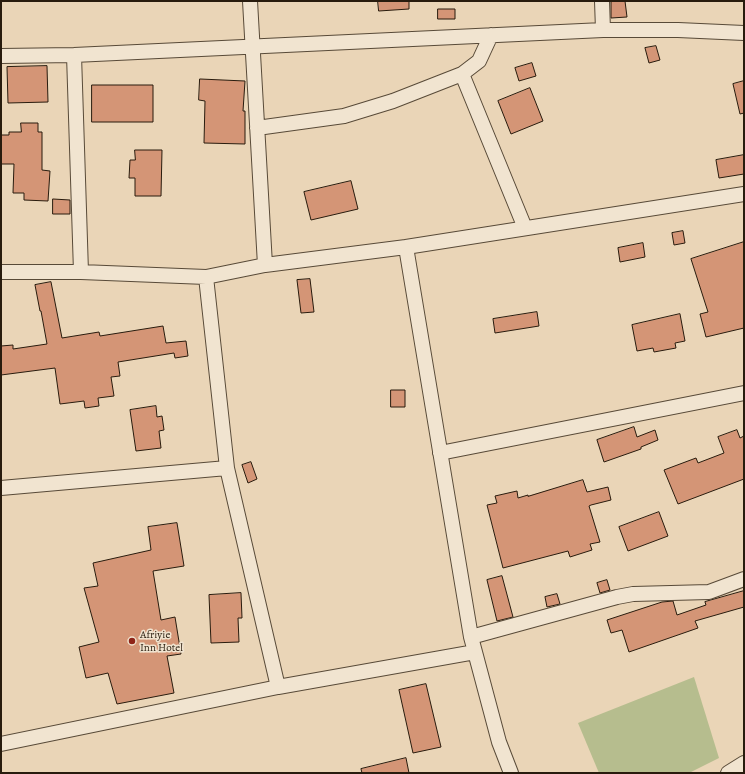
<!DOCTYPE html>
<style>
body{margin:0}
#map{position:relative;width:745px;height:774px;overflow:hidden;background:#ead5b7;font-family:Alegreya,serif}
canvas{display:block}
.frame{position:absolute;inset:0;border:2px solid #281b0d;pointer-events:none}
</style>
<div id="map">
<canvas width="745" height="774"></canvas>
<div class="frame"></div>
</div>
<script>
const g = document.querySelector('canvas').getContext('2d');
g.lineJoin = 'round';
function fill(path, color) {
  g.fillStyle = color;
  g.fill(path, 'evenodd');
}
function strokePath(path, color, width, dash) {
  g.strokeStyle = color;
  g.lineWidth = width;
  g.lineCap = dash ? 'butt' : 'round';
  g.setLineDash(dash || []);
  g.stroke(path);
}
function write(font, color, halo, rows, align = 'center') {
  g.font = font + ' Alegreya,serif';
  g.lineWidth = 3;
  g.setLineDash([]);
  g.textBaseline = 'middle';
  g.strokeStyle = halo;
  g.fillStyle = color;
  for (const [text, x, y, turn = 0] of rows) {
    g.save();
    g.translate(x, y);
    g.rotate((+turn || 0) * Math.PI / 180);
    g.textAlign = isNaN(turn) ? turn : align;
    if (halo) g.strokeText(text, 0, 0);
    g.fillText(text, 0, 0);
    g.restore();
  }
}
fill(new Path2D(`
 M 694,677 L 719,758 L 689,773 L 599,773 L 578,723 Z`), '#b6bd8e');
const building = new Path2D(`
 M 378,1 L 409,1 L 409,9 L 379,11 Z
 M 625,1 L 627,17 L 611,18 L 611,2 Z
 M 438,9 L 455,9 L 455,19 L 438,19 Z
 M 656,46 L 660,60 L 649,63 L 645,48 Z
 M 532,63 L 536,76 L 519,81 L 515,68 Z
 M 47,66 L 48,102 L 8,103 L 7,67 Z
 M 200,79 L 245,81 L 243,111 L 245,111 L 245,144 L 204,143 L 205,101 L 199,100 Z
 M 744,81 L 744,113 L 740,114 L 733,84 Z
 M 92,85 L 153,85 L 153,122 L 92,122 Z
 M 530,88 L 543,121 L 511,134 L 498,101 Z
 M 21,123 L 38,123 L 38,132 L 42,132 L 42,170 L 50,171 L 48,201 L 24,200 L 24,193 L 13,193 L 14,164 L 1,164 L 1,135 L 9,135 L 9,132 L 21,132 Z
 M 135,150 L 162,150 L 161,196 L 135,196 L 135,178 L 129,178 L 130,160 L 135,160 Z
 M 744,155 L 744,174 L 719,178 L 716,160 Z
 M 351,181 L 358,209 L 311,220 L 304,192 Z
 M 53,199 L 70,200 L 70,214 L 53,214 Z
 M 683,231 L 685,243 L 674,245 L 672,233 Z
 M 744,242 L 744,328 L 706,337 L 700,314 L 708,312 L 691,259 Z
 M 643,243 L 645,257 L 620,262 L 618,248 Z
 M 310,279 L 314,312 L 301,313 L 297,280 Z
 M 51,282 L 62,338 L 99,332 L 100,336 L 163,326 L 166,343 L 186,341 L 188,356 L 175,358 L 174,353 L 118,362 L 120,376 L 111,377 L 114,396 L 98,398 L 99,406 L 85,408 L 84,401 L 60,404 L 55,368 L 1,375 L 1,346 L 13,345 L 13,349 L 47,344 L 41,311 L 40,311 L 35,285 Z
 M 537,312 L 539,326 L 495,333 L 493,319 Z
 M 680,314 L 685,341 L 675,343 L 676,348 L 654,352 L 653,348 L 637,351 L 632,325 Z
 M 391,390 L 405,390 L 405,407 L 391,407 Z
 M 156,406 L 157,417 L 162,416 L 164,430 L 159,431 L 161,448 L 136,451 L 130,410 Z
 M 634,427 L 637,437 L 655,430 L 658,440 L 641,447 L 641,449 L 604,462 L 597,440 Z
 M 737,430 L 740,438 L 744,436 L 744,479 L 678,504 L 664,470 L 696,458 L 698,463 L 724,453 L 718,437 Z
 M 251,462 L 257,479 L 248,483 L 242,465 Z
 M 583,480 L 587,492 L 608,487 L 611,500 L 591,505 L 589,506 L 600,542 L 590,544 L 592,550 L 570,557 L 568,551 L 503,568 L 487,505 L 497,503 L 495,496 L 517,491 L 518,498 L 528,495 L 528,496 Z
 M 659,512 L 668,536 L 628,551 L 619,527 Z
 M 177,523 L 184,566 L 153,571 L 161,620 L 175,617 L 181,654 L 167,656 L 174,693 L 117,704 L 108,673 L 86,678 L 79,647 L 99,642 L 84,588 L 98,586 L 93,563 L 151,550 L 148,527 Z
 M 502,576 L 513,617 L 497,621 L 487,580 Z
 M 607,580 L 610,590 L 600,593 L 597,583 Z
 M 744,591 L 744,607 L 695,621 L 698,628 L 629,652 L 622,630 L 611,633 L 607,620 L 662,602 L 673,601 L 677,615 L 706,605 L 705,602 Z
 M 241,593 L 242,618 L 238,618 L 239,642 L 211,643 L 209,595 Z
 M 557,594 L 560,604 L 547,607 L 545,597 Z
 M 426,684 L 441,747 L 413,753 L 399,690 Z
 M 406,758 L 409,773 L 362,773 L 361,769 Z`);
fill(building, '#d49576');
strokePath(building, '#281b0d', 1);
const minor = new Path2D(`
 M 250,1 L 265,265
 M 602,1 L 603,30
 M 74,55 L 81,272
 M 1,56 L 74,55 L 603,30 L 678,30 L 744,33
 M 462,74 L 525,228
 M 257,128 L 344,116 L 393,101 L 462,74 L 479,61 L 491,35
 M 406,247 L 471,637 L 499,742 L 511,773
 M 1,272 L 81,272 L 206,277 L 265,265 L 406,247 L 744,194
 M 206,277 L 227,468 L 278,687
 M 440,453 L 744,393
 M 1,488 L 227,468
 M 471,637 L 617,597 L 633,594 L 709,592 L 744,579
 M 1,744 L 278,687 L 475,652
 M 728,773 L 744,763`);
strokePath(minor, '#584a38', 16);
strokePath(minor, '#f1e4d0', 14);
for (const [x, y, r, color] of [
 [132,641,4,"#8f2418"]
]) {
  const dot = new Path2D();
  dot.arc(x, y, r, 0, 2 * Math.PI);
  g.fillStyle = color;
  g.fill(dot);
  strokePath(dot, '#f1e4d0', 1.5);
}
write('11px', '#281b0d', '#f1e4d0', [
 ["Afriyie",140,635],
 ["Inn Hotel",140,648]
], 'left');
</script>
